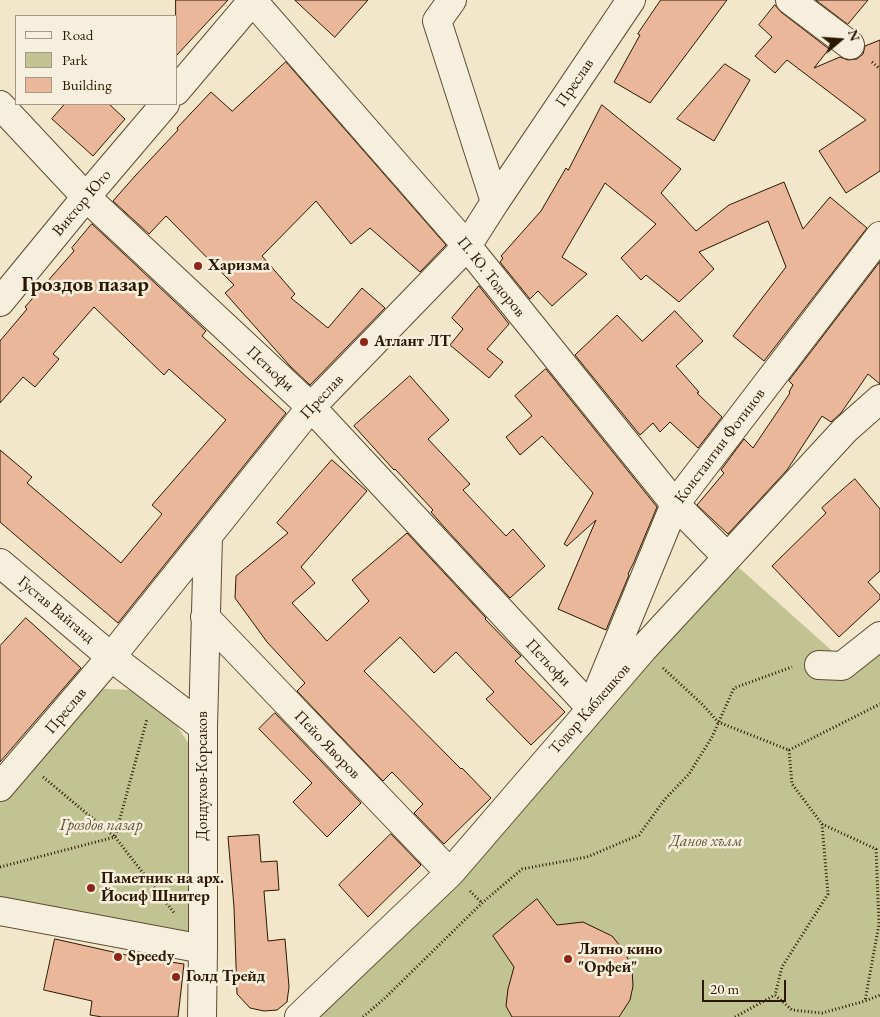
<!DOCTYPE html>
<meta charset="utf-8">
<style>
body{margin:0}
#map{position:relative;width:880px;height:1017px;overflow:hidden;background:#f3e7cb;font-family:"EB Garamond",serif}
canvas{display:block}
.legend{position:absolute;left:15px;top:15px;width:162px;height:90px;box-sizing:border-box;background:#f7efdd;border:1px solid #a59985;margin:0;padding:6px 9px;list-style:none;font-size:15px;color:#2b1800}
.legend li{display:flex;align-items:center;gap:10px;height:25px}
.legend b{width:25px;border:1px solid #a59985}
.north{position:absolute;left:815px;top:15px;width:50px;height:50px;-webkit-text-stroke:4px #f7efdd;paint-order:stroke;rotate:72deg;font-size:14px;font-weight:700;line-height:20px;text-align:center;color:#2b1800}
.north::after{content:'';display:block;margin:auto;width:18px;height:22px;background:#2b1800;clip-path:polygon(50% 0,100% 100%,50% 72%,0 100%)}
.scale{position:absolute;left:702px;top:980px;width:84px;height:22px;box-sizing:border-box;border:2px solid #2b1800;border-top:0;padding-left:6px;font-size:15px;line-height:18px;white-space:nowrap;color:#2b1800;-webkit-text-stroke:4px #f7efdd;paint-order:stroke}
</style>
<div id="map">
<canvas width="880" height="1017"></canvas>
<ul class="legend">
<li><b style="height:6px;background:#f7efdd"></b>Road</li>
<li><b style="height:14px;background:#c2c392"></b>Park</li>
<li><b style="height:14px;background:#eab79a"></b>Building</li>
</ul>
<div class="north">N</div>
<div class="scale">20 m</div>
</div>
<script>
const g = document.querySelector('canvas').getContext('2d');
g.lineJoin = 'round';
function fill(path, color) {
  g.fillStyle = color;
  g.fill(path, 'evenodd');
}
function strokePath(path, color, width, dash) {
  g.strokeStyle = color;
  g.lineWidth = width;
  g.lineCap = dash ? 'butt' : 'round';
  g.setLineDash(dash || []);
  g.stroke(path);
}
function write(font, color, halo, rows, align = 'center') {
  g.font = font + ' "EB Garamond",serif';
  g.lineWidth = 5;
  g.setLineDash([]);
  g.textBaseline = 'middle';
  g.strokeStyle = halo;
  g.fillStyle = color;
  for (const [text, x, y, turn = 0] of rows) {
    g.save();
    g.translate(x, y);
    g.rotate((+turn || 0) * Math.PI / 180);
    g.textAlign = isNaN(turn) ? turn : align;
    if (halo) g.strokeText(text, 0, 0);
    g.fillText(text, 0, 0);
    g.restore();
  }
}
fill(new Path2D(`
 M 727,557 L 839,657 L 880,626 L 880,1017 L 299,1017 Z
 M 85,688 L 154,691 L 203,765 L 203,949 L 0,911 L 0,787 Z`), '#c2c392');
const building = new Path2D(`
 M 176,0 L 228,0 L 176,56 Z
 M 295,0 L 368,0 L 335,37 Z
 M 661,0 L 727,0 L 650,103 L 614,82 L 640,35 L 638,34 Z
 M 816,0 L 868,0 L 848,24 Z
 M 775,5 L 781,12 L 829,49 L 814,68 L 840,57 L 848,60 L 857,59 L 863,54 L 865,46 L 880,40 L 880,171 L 846,193 L 819,151 L 866,120 L 787,60 L 775,73 L 755,56 L 772,37 L 759,25 Z
 M 286,62 L 446,245 L 420,272 L 370,228 L 351,244 L 316,201 L 262,256 L 295,294 L 291,298 L 328,328 L 362,288 L 385,308 L 310,385 L 290,366 L 225,293 L 234,285 L 166,216 L 149,234 L 113,201 L 135,176 L 178,130 L 177,128 L 211,92 L 232,111 Z
 M 725,64 L 750,80 L 714,141 L 677,119 Z
 M 65,104 L 109,104 L 125,119 L 93,156 L 52,119 Z
 M 602,105 L 681,169 L 661,193 L 696,231 L 729,205 L 784,182 L 803,229 L 830,197 L 867,228 L 764,361 L 733,336 L 786,267 L 768,221 L 699,252 L 714,269 L 679,302 L 646,275 L 641,280 L 621,258 L 656,224 L 605,183 L 562,257 L 587,274 L 552,306 L 538,291 L 530,299 L 500,262 L 503,258 L 501,256 L 541,211 L 566,168 L 568,170 Z
 M 92,224 L 206,331 L 202,336 L 286,413 L 118,623 L 0,522 L 0,450 L 32,477 L 27,483 L 121,563 L 162,514 L 152,505 L 226,420 L 169,369 L 164,375 L 94,307 L 53,354 L 59,359 L 35,387 L 23,377 L 0,403 L 0,341 L 27,309 L 25,307 L 74,251 L 72,248 Z
 M 880,262 L 880,384 L 868,374 L 841,413 L 831,422 L 822,416 L 787,470 L 728,534 L 697,505 L 724,473 L 721,470 L 744,439 L 753,448 L 790,393 L 789,392 L 793,385 L 789,381 Z
 M 479,286 L 509,324 L 487,349 L 503,362 L 489,378 L 450,345 L 463,329 L 452,318 Z
 M 675,311 L 703,341 L 676,366 L 699,392 L 697,393 L 722,417 L 698,448 L 670,422 L 660,432 L 653,423 L 640,435 L 575,355 L 617,315 L 642,341 Z
 M 546,369 L 657,507 L 634,562 L 628,574 L 629,575 L 606,630 L 558,609 L 596,520 L 567,546 L 564,544 L 593,493 L 542,436 L 520,455 L 506,437 L 532,416 L 515,396 Z
 M 410,376 L 449,420 L 428,439 L 470,484 L 463,490 L 506,536 L 513,529 L 545,566 L 510,598 L 445,528 L 431,512 L 433,510 L 395,469 L 394,470 L 354,426 Z
 M 332,460 L 367,491 L 301,567 L 315,583 L 292,603 L 327,641 L 369,601 L 352,580 L 407,533 L 486,618 L 485,619 L 521,656 L 515,661 L 565,712 L 531,745 L 486,699 L 494,692 L 456,652 L 434,673 L 400,637 L 364,671 L 461,769 L 462,768 L 491,798 L 444,844 L 414,813 L 423,804 L 392,772 L 383,781 L 297,691 L 305,683 L 267,642 L 235,598 L 236,576 L 288,533 L 277,523 Z
 M 855,479 L 880,509 L 880,571 L 868,582 L 880,595 L 880,599 L 839,637 L 772,566 L 826,513 L 822,508 Z
 M 26,618 L 81,668 L 0,762 L 0,646 Z
 M 275,713 L 361,803 L 327,837 L 293,802 L 312,783 L 259,729 Z
 M 391,834 L 421,865 L 368,917 L 339,885 Z
 M 259,835 L 261,862 L 277,861 L 279,890 L 264,891 L 268,941 L 285,939 L 289,987 L 287,1002 L 277,1010 L 264,1011 L 250,1008 L 237,994 L 234,907 L 228,837 Z
 M 537,899 L 557,925 L 583,922 L 612,936 L 625,952 L 632,969 L 633,986 L 630,1000 L 619,1017 L 512,1017 L 506,1006 L 508,989 L 514,967 L 493,936 Z
 M 55,939 L 131,956 L 184,964 L 178,1017 L 102,1017 L 90,1015 L 92,1001 L 44,990 Z`);
fill(building, '#eab79a');
strokePath(building, '#2b1800', 1);
const minor = new Path2D(`
 M 252,0 L 467,246 L 675,504 L 727,557
 M 452,0 L 437,21 L 495,202
 M 790,0 L 850,45
 M 176,91 L 253,0
 M 0,105 L 86,197 L 311,407 L 591,708 L 675,504 L 880,236
 M 0,302 L 86,197 L 165,104
 M 0,563 L 111,657 L 203,727
 M 205,617 L 450,873
 M 819,665 L 842,666 L 880,636
 M 0,787 L 111,657 L 311,407 L 467,246 L 495,202 L 631,0
 M 0,911 L 203,949
 M 202,1017 L 203,949 L 203,727 L 208,536
 M 299,1017 L 450,873 L 643,649 L 845,430 L 880,399`);
strokePath(minor, '#5d4c33', 30);
strokePath(new Path2D(`
 M 872,62 L 880,69
 M 663,668 L 703,705 L 718,722 L 789,750
 M 789,750 L 792,784 L 822,824 L 876,849 L 879,924 L 865,1001
 M 789,750 L 880,704
 M 43,777 L 115,837 L 147,719
 M 822,824 L 828,894 L 782,967 L 775,995 L 792,1010 L 822,1013 L 865,1001 L 880,995
 M 0,867 L 115,837 L 175,914
 M 470,891 L 482,903
 M 363,1017 L 385,998 L 482,903 L 522,869 L 587,857 L 639,835 L 665,799 L 689,774 L 712,737 L 734,688 L 792,667
 M 735,1017 L 775,995`), '#2b1800', 3, [1, 2.5]);
strokePath(minor, '#f7efdd', 28);
for (const [x, y, r, color] of [
 [198,266,5,"#8f2418"],
 [364,342,5,"#8f2418"],
 [91,888,5,"#8f2418"],
 [118,957,5,"#8f2418"],
 [568,959,5,"#8f2418"],
 [176,977,5,"#8f2418"]
]) {
  const dot = new Path2D();
  dot.arc(x, y, r, 0, 2 * Math.PI);
  g.fillStyle = color;
  g.fill(dot);
  strokePath(dot, '#f7efdd', 2);
}
write('16px', '#2b1800', '#f7efdd', [
 ["Преслав",575,83,-56],
 ["Виктор Юго",82,203,-50],
 ["П. Ю. Тодоров",491,277,51],
 ["Петьофи",270,369,43],
 ["Преслав",322,397,-47],
 ["Константин Фотинов",720,446,-53],
 ["Густав Вайганд",56,610,40],
 ["Петьофи",548,663,47],
 ["Тодор Каблешков",590,709,-49],
 ["Преслав",66,711,-50],
 ["Пейо Яворов",327,745,46],
 ["Дондуков-Корсаков",203,776,-90]
]);
write('bold 16px', '#2b1800', '#f7efdd', [
 ["Харизма",208,266],
 ["Атлант ЛТ",374,342],
 ["Паметник на арх.",101,879],
 ["Йосиф Шнитер",101,897],
 ["Лятно кино",578,950],
 ["\"Орфей\"",578,968],
 ["Speedy",128,957],
 ["Голд Трейд",186,977]
], 'left');
write('italic 16px', '#605433', '#f7efdd', [
 ["Гроздов пазар",101,826],
 ["Данов хълм",706,842]
]);
write('bold 21px', '#2b1800', '#f7efdd', [
 ["Гроздов пазар",85,285]
]);
</script>
